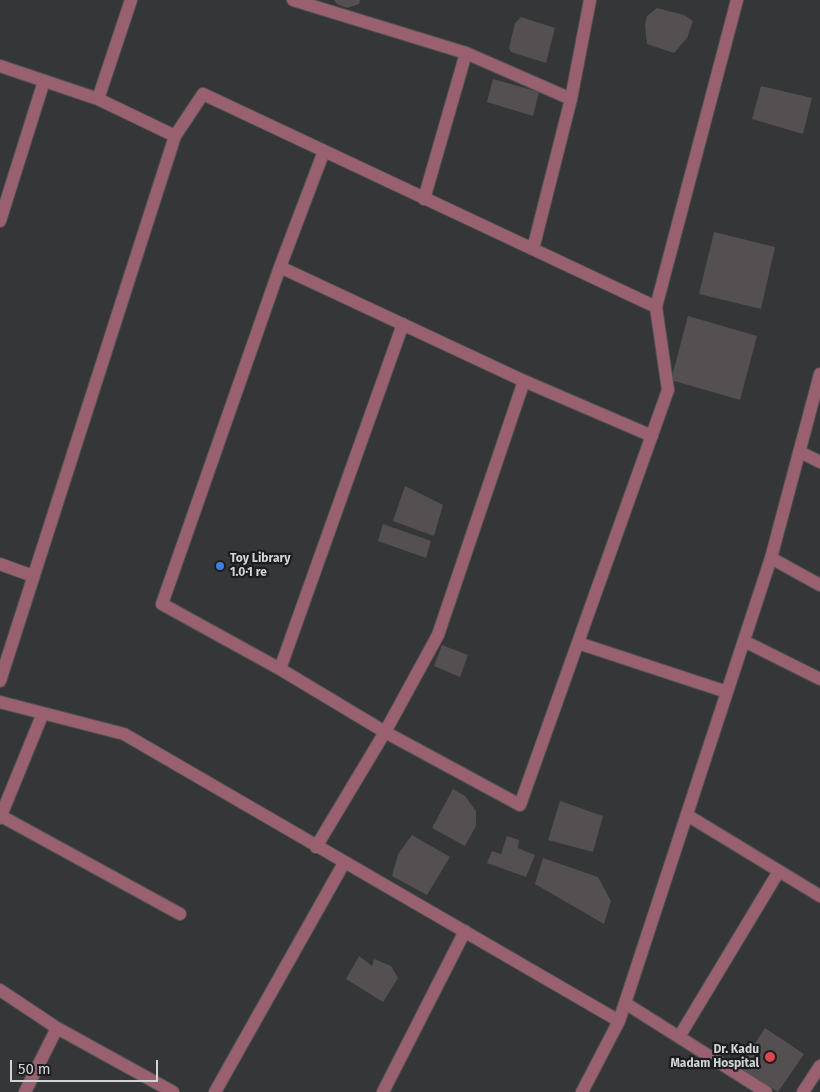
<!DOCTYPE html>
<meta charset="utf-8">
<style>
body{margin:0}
#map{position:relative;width:820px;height:1092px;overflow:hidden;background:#343638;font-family:"Fira Sans",sans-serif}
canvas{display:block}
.scale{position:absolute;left:10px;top:1060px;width:148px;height:22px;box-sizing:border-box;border:2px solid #d1d3d4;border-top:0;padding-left:6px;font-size:15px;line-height:18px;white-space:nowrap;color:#d1d3d4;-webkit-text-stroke:4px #1c1d1e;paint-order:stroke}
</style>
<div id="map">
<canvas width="820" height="1092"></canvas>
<div class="scale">50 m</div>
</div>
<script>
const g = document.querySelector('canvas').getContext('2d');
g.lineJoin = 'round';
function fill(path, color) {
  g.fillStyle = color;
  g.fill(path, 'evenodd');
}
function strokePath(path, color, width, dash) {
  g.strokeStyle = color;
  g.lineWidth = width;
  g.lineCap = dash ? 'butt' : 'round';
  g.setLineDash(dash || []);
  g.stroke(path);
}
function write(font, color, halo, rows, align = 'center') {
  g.font = font + ' "Fira Sans",sans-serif';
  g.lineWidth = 4.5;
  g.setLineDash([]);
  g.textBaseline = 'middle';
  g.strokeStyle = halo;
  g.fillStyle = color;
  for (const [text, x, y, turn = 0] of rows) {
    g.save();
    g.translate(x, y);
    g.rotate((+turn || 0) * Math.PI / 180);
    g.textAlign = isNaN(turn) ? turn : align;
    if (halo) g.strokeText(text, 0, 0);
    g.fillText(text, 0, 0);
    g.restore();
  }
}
fill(new Path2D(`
 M 334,0 L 360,0 L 359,4 L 347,8 L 337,4 Z
 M 657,8 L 684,15 L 693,21 L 687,38 L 674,53 L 647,44 L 645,25 L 647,16 Z
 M 521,17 L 555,28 L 546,63 L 511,52 L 509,48 L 515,23 Z
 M 493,79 L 539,92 L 533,116 L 487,102 Z
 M 761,86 L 812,98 L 803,134 L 752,119 Z
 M 714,232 L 775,247 L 761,309 L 699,294 Z
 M 688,316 L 757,336 L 740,400 L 671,380 Z
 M 405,486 L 443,505 L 434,536 L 393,521 Z
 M 383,524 L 431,541 L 426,558 L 378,541 Z
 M 442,645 L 468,655 L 460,677 L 434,666 Z
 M 453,789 L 465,796 L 476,811 L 476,826 L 465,846 L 432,828 Z
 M 560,801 L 603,816 L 593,852 L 548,840 Z
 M 412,835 L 450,857 L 427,895 L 392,876 L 398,854 Z
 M 507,836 L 519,840 L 518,848 L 535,855 L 526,877 L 487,863 L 492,851 L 501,854 Z
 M 543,858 L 598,877 L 611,901 L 604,924 L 535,884 Z
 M 359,956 L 372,966 L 374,959 L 391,966 L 398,978 L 383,1002 L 346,979 Z
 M 765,1028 L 804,1054 L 778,1092 L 739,1068 Z`), '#545051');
const minor = new Path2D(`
 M 293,0 L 466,53 L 571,99
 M 0,66 L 98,99 L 175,136 L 203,94 L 656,307
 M 98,99 L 131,0
 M 324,151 L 280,267 L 162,604 L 280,669 L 385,732 L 520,805 L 668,390 L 656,307 L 737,0
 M 424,199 L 466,53
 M 0,221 L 44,81
 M 533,249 L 571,99 L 590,0
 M 280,267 L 524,381 L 652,436
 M 800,452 L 820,462
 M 771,558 L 820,585
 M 0,564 L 33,576
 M 744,641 L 820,679
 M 578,643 L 727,692
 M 280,669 L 403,324
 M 0,681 L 175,136
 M 0,702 L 124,734 L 619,1021
 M 687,815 L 820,896
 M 1,816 L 180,914
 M 0,818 L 43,713
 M 316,847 L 385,732 L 438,635 L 524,381
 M 0,990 L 57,1028 L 173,1092
 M 625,1003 L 766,1092
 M 679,1037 L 779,871
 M 25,1092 L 57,1028
 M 215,1092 L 344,863
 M 383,1092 L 465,931
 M 582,1092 L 619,1021 L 625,1003 L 771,558 L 820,374
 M 803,1092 L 820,1066`);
strokePath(minor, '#505254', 14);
strokePath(minor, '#996170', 12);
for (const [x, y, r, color] of [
 [220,566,5,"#3f7fe0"],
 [770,1057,6,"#e0444e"]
]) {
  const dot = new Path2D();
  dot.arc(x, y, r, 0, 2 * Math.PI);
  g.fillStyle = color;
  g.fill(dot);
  strokePath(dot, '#1c1d1e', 2);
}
write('bold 12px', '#d1d3d4', '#1c1d1e', [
 ["Toy Library",230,559],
 ["1.0·1 re",230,573],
 ["Dr. Kadu",759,1050,"right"],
 ["Madam Hospital",759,1064,"right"]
], 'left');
</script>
